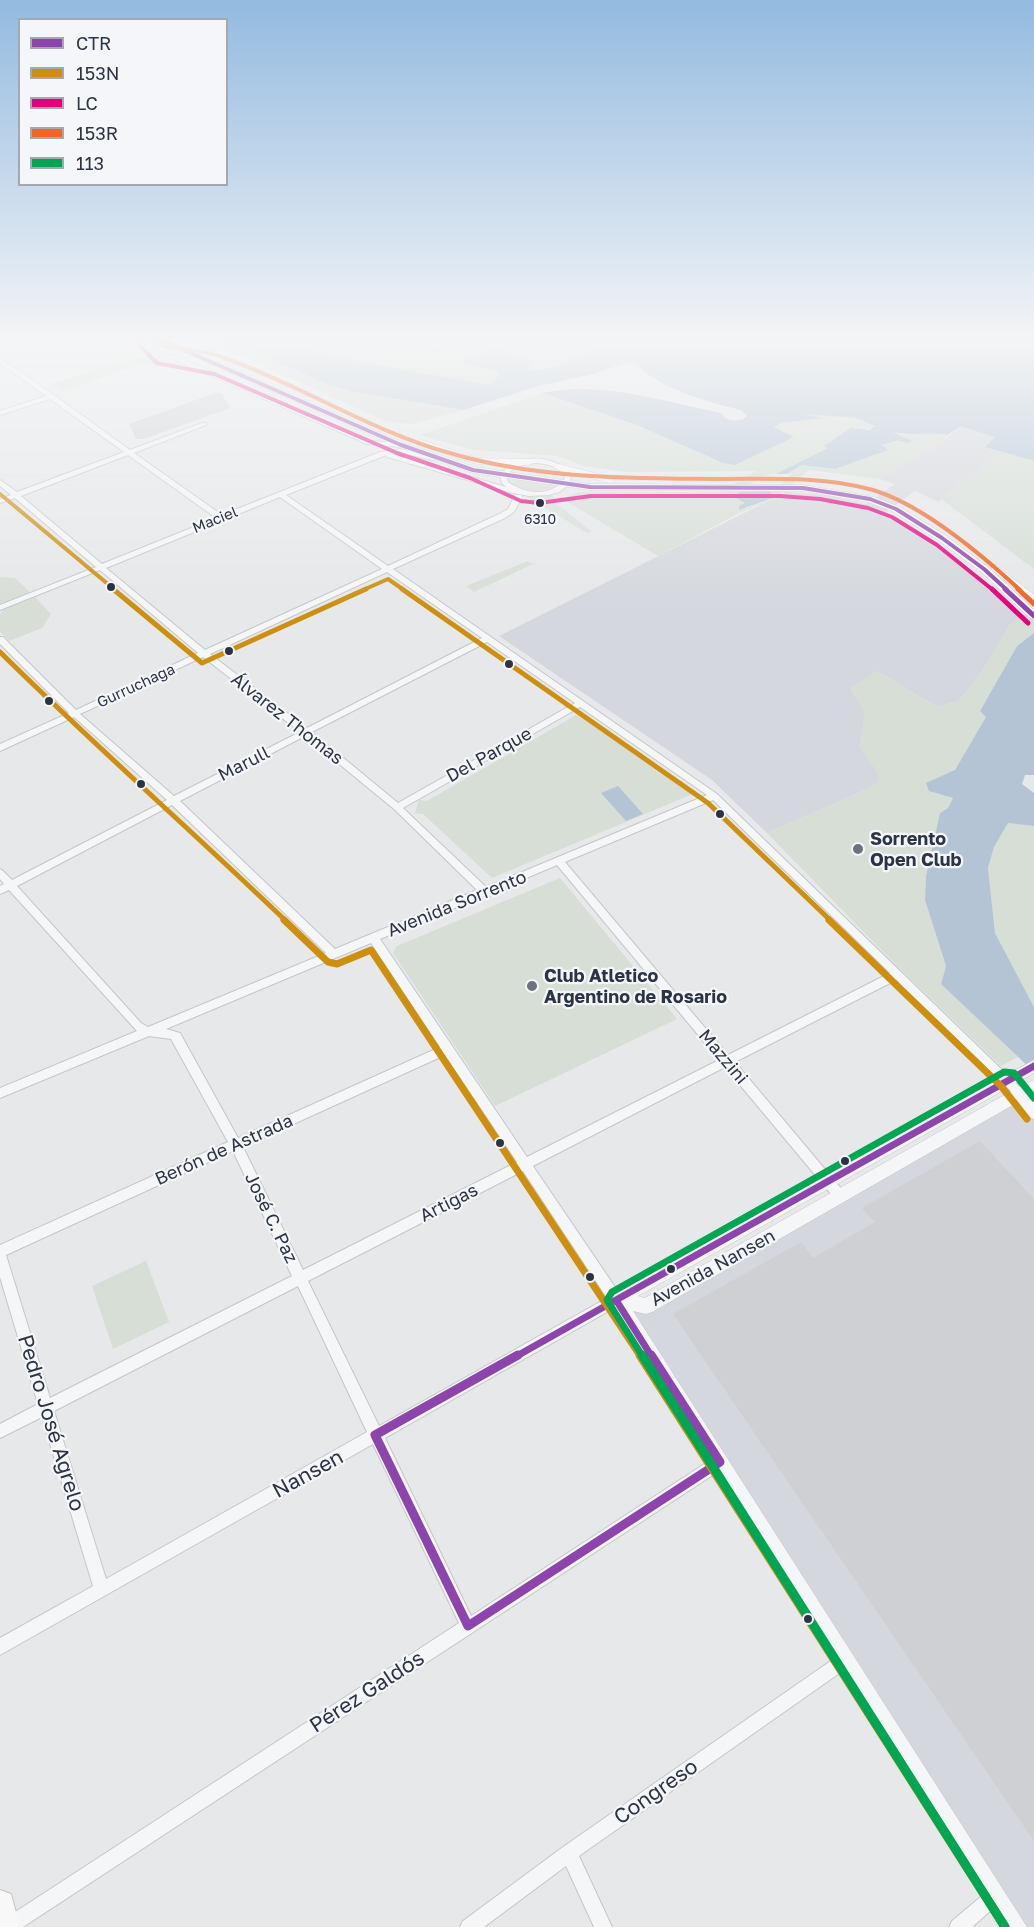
<!DOCTYPE html>
<meta charset="utf-8">
<style>
body{margin:0}
#map{position:relative;width:1034px;height:1927px;overflow:hidden;background:#e6e8ea;font-family:"Golos Text",sans-serif}
canvas{display:block}
.legend{position:absolute;left:18px;top:18px;width:210px;height:168px;box-sizing:border-box;background:#f4f6f9;border:2px solid #a4a8b1;margin:0;padding:8px 10px;list-style:none;font-size:18px;color:#2b3445}
.legend li{display:flex;align-items:center;gap:12px;height:30px}
.legend b{width:30px;border:2px solid #a4a8b1}
</style>
<div id="map">
<canvas width="1034" height="1927"></canvas>
<ul class="legend">
<li><b style="height:8px;background:#8e44ad"></b>CTR</li>
<li><b style="height:8px;background:#ce8f0e"></b>153N</li>
<li><b style="height:8px;background:#e5007d"></b>LC</li>
<li><b style="height:8px;background:#f26522"></b>153R</li>
<li><b style="height:8px;background:#00a651"></b>113</li>
</ul>
</div>
<script>
const g = document.querySelector('canvas').getContext('2d');
g.lineJoin = 'round';
function fill(path, color) {
  g.fillStyle = color;
  g.fill(path, 'evenodd');
}
function strokePath(path, color, width, dash) {
  g.strokeStyle = color;
  g.lineWidth = width;
  g.lineCap = dash ? 'butt' : 'round';
  g.setLineDash(dash || []);
  g.stroke(path);
}
function write(font, color, halo, rows, align = 'center') {
  g.font = font + ' "Golos Text",sans-serif';
  g.lineWidth = 4.5;
  g.setLineDash([]);
  g.textBaseline = 'middle';
  g.strokeStyle = halo;
  g.fillStyle = color;
  for (const [text, x, y, turn = 0] of rows) {
    g.save();
    g.translate(x, y);
    g.rotate((+turn || 0) * Math.PI / 180);
    g.textAlign = isNaN(turn) ? turn : align;
    if (halo) g.strokeText(text, 0, 0);
    g.fillText(text, 0, 0);
    g.restore();
  }
}
fill(new Path2D(`
 M 960,426 L 996,437 L 985,446 L 1000,451 L 938,502 L 915,491 L 886,512 L 921,532 L 954,556 L 1020,616 L 1010,625 L 985,667 L 960,700 L 937,707 L 877,671 L 851,689 L 865,712 L 860,747 L 880,775 L 877,783 L 863,791 L 767,833 L 712,780 L 499,636 L 786,492 L 826,495 L 866,504 L 895,484 L 879,479 L 942,442 Z
 M 1020,1093 L 1034,1113 L 1034,1927 L 1016,1927 L 616,1300 L 646,1306 Z`), '#d4d7dd');
fill(new Path2D(`
 M 218,337 L 395,337 L 439,353 L 483,337 L 548,337 L 562,344 L 593,349 L 560,365 L 531,371 L 485,349 L 461,362 L 498,371 L 497,378 L 490,385 L 351,360 L 269,342 L 254,349 L 254,352 L 324,383 L 355,392 L 464,410 L 411,424 L 385,421 L 232,352 Z
 M 153,356 L 198,371 L 151,365 L 134,366 L 62,391 L 51,384 L 121,361 Z
 M 542,393 L 634,424 L 723,463 L 793,436 L 773,427 L 780,423 L 824,418 L 802,414 L 856,418 L 875,426 L 732,496 L 745,503 L 746,509 L 773,498 L 768,492 L 790,472 L 802,465 L 835,469 L 887,449 L 881,446 L 902,436 L 891,434 L 893,432 C 911,436 930,432 948,435 L 942,442 L 879,479 L 809,470 L 775,498 L 739,513 L 658,556 L 569,503 L 567,497 L 579,492 L 720,492 L 756,471 L 625,472 L 584,466 L 558,456 L 474,450 L 420,435 Z
 M 1000,451 L 1034,461 L 1034,569 L 941,499 Z
 M 506,478 L 559,486 C 543,494 517,495 506,478 Z
 M 552,494 L 556,503 L 591,531 L 588,533 L 584,531 L 523,495 Z
 M 528,561 L 533,564 L 474,592 L 466,586 Z
 M 0,577 L 15,578 L 31,593 L 0,606 Z
 M 35,597 L 51,614 L 42,628 L 9,641 L 0,631 L 0,614 L 3,610 Z
 M 1034,611 L 1034,633 L 1017,646 L 980,711 L 987,717 L 955,770 L 929,791 L 953,798 L 948,808 L 940,813 L 926,876 L 925,900 L 946,966 L 941,984 L 1018,1057 L 1001,1066 L 897,966 L 767,833 L 863,791 L 877,783 L 879,775 L 860,747 L 865,712 L 850,688 L 877,671 L 937,707 L 960,700 L 985,667 L 1010,625 L 1020,616 Z
 M 578,714 L 695,793 L 492,878 L 423,814 L 415,813 L 419,800 L 427,801 Z
 M 1008,823 L 1034,826 L 1034,1007 L 995,933 L 988,868 L 994,847 Z
 M 560,878 L 677,1019 L 495,1106 L 393,953 L 397,946 Z
 M 146,1261 L 169,1322 L 113,1349 L 92,1286 Z`), '#d6ded6');
fill(new Path2D(`
 M 395,337 L 483,337 L 439,353 Z
 M 548,337 L 1034,337 L 1034,461 L 985,447 L 995,437 L 960,426 L 948,435 C 930,432 911,436 893,432 L 912,441 L 906,443 L 898,440 L 882,445 L 888,450 L 835,469 L 802,465 L 790,472 L 769,491 L 773,494 L 773,498 L 739,510 L 739,506 L 745,503 L 732,496 L 828,448 L 824,446 L 851,428 L 869,430 L 875,426 L 856,418 L 802,414 L 825,418 L 780,423 L 774,427 L 794,437 L 735,465 L 723,463 L 634,424 L 542,393 C 601,380 664,402 721,413 C 726,422 740,423 747,416 L 741,410 C 714,404 654,387 637,364 L 626,363 L 594,374 L 538,386 L 464,410 L 355,392 L 324,383 L 254,352 L 269,341 L 351,360 L 490,385 L 497,378 L 498,371 L 461,363 C 489,342 503,350 533,360 L 526,367 L 531,371 L 560,365 L 592,349 L 562,344 Z
 M 1034,633 L 1034,775 L 1025,775 L 1022,784 L 1034,793 L 1034,826 L 1008,823 L 994,847 L 988,868 L 991,896 L 995,933 L 1034,1007 L 1034,1072 L 941,984 L 946,966 L 925,900 L 926,876 L 940,813 L 948,808 L 953,798 L 929,791 L 926,783 L 955,770 L 986,717 L 980,711 L 1017,646 Z
 M 618,786 L 643,814 L 626,821 L 601,793 Z`), '#b4c4d5');
fill(new Path2D(`
 M 770,474 L 792,474 L 774,491 L 733,492 Z`), '#e6e8ea');
fill(new Path2D(`
 M 215,393 L 222,394 L 230,408 L 144,439 L 136,439 L 129,424 Z
 M 980,1141 L 1034,1199 L 1034,1841 L 673,1314 L 801,1242 L 813,1258 L 875,1222 L 862,1208 Z`), '#ced0d3');
const minor = new Path2D(`
 M 128,337 C 136,337 145,339 152,343 C 156,346 157,351 162,353 C 175,359 194,353 205,345 L 204,337 L 210,337 L 210,347 L 197,354 L 181,358 L 370,441 L 401,443 L 404,445 L 401,447 L 367,444 L 172,359 L 159,356 L 153,352 L 149,346 Z
 M 0,358 L 54,395 L 130,450 L 202,423 L 206,423 L 206,425 L 134,453 L 222,515 L 380,452 L 401,449 L 435,457 L 436,458 L 433,460 L 401,453 L 391,454 L 506,487 L 502,483 L 500,476 C 514,453 559,452 571,478 L 566,487 L 559,492 L 548,495 L 529,496 L 513,493 L 387,457 L 386,455 L 286,495 L 388,566 L 499,514 L 508,509 L 515,495 L 521,495 L 522,497 L 514,512 L 505,518 L 393,569 L 717,794 L 1026,1093 L 1024,1096 L 1020,1098 L 1016,1096 L 896,980 L 735,1062 L 844,1192 L 846,1196 L 844,1200 L 840,1201 L 836,1200 L 725,1067 L 533,1166 L 621,1296 L 622,1300 L 621,1304 L 385,1438 L 471,1616 L 715,1457 L 720,1455 L 725,1457 L 727,1462 L 725,1467 L 23,1927 L 8,1927 L 6,1922 L 9,1916 L 459,1623 L 373,1444 L 0,1655 L 0,1638 L 93,1586 L 42,1417 L 0,1438 L 0,1424 L 38,1404 L 0,1277 L 0,1245 L 228,1142 L 171,1039 L 149,1036 L 0,1098 L 0,1088 L 137,1031 L 9,890 L 0,894 L 0,886 L 4,884 L 0,879 L 0,869 L 3,871 L 12,880 L 167,800 L 74,717 L 0,751 L 0,744 L 69,713 L 0,644 L 0,637 L 3,637 L 76,710 L 198,653 L 100,570 L 0,610 L 0,605 L 96,567 L 15,498 L 0,503 L 0,499 L 11,495 L 0,486 L 0,480 L 17,492 L 124,452 L 50,399 L 0,415 L 0,411 L 46,396 L 0,363 ZM 128,455 L 216,518 L 102,564 L 21,496 ZM 536,463 C 548,464 559,466 565,478 C 552,498 525,494 508,482 L 506,476 C 514,466 524,464 536,463 ZM 280,497 L 382,569 L 205,650 L 106,568 ZM 387,572 L 482,638 L 307,728 L 210,654 ZM 487,642 L 575,703 L 398,803 L 312,732 ZM 203,657 L 300,732 L 174,796 L 80,714 ZM 580,707 L 707,795 L 486,887 L 403,808 ZM 305,736 L 394,809 L 477,890 L 335,949 L 180,801 ZM 713,800 L 890,973 L 728,1055 L 565,862 ZM 172,805 L 326,953 L 148,1027 L 141,1023 L 17,886 ZM 557,865 L 719,1060 L 527,1157 L 380,939 L 484,896 L 490,896 L 491,893 ZM 371,943 L 440,1047 L 238,1138 L 180,1033 L 166,1029 ZM 445,1055 L 517,1162 L 303,1270 L 243,1147 ZM 233,1151 L 292,1276 L 50,1398 L 6,1255 ZM 523,1171 L 607,1298 L 379,1426 L 308,1281 ZM 298,1286 L 367,1432 L 106,1579 L 54,1411 Z
 M 845,1651 L 851,1653 L 853,1659 L 851,1665 L 579,1856 L 612,1927 L 594,1927 L 566,1866 L 484,1927 L 460,1927 L 463,1921 L 563,1847 Z
 M 996,1886 L 1002,1889 L 1005,1895 L 1002,1901 L 972,1927 L 949,1927 L 952,1921 L 990,1889 Z`);
const tertiary = new Path2D(`
 M 1034,1060 L 1034,1073 L 638,1296 L 645,1298 L 1015,1089 L 1034,1080 L 1034,1093 L 1030,1096 L 1034,1101 L 1034,1119 L 1029,1117 L 1018,1102 L 652,1312 L 646,1314 L 633,1311 L 1027,1927 L 1003,1927 L 608,1300 L 610,1294 Z`);
const secondary = new Path2D(`
 M 149,337 L 161,337 L 404,443 L 475,467 L 590,484 L 803,485 L 874,497 L 900,507 L 946,536 L 988,567 L 1034,610 L 1034,619 L 1030,618 L 980,571 L 938,540 L 892,511 L 868,502 L 803,491 L 590,490 L 473,473 L 398,447 Z
 M 203,337 L 211,337 L 236,361 L 236,365 L 230,365 Z
 M 421,440 L 477,458 L 529,459 L 534,462 L 529,465 L 478,464 L 418,445 L 416,443 Z
 M 559,464 L 614,478 L 615,480 L 610,483 L 556,469 L 554,467 Z
 M 996,565 L 1034,595 L 1034,604 L 992,570 L 992,566 Z`);
const primary = new Path2D(`
 M 0,1890 L 11,1894 L 20,1927 L 0,1927 Z`);
strokePath(minor, '#c4c6c8', 2);
strokePath(tertiary, '#c4c6c8', 1);
strokePath(secondary, '#c4c6c8', 1);
strokePath(primary, '#c2c5c8', 2);
fill(minor, '#f5f6f7');
fill(tertiary, '#f5f6f7');
fill(secondary, '#f8f8f8');
fill(primary, '#f8f8f8');
strokePath(new Path2D(`
 M 154,337 L 401,445 L 473,470 L 590,487 L 803,488 L 870,499 L 896,509 L 942,538 L 984,569 L 1007,590`), '#8e44ad', 4);
strokePath(new Path2D(`
 M 1005,589 L 1034,616`), '#8e44ad', 5);
strokePath(new Path2D(`
 M 616,1300 L 1034,1066
 M 515,1357 L 616,1300 L 652,1357`), '#8e44ad', 7);
strokePath(new Path2D(`
 M 518,1355 L 375,1435 L 468,1626 L 720,1462 L 651,1355`), '#8e44ad', 9);
strokePath(new Path2D(`
 M 0,494 L 115,590
 M 363,590 L 388,579 L 404,590`), '#ce8f0e', 4);
strokePath(new Path2D(`
 M 113,589 L 202,663 L 366,589
 M 402,589 L 708,803 L 831,921
 M 0,652 C 93,744 192,831 286,921`), '#ce8f0e', 5);
strokePath(new Path2D(`
 M 284,920 L 328,962 L 337,964 L 371,950 L 641,1357
 M 829,920 L 1001,1086 L 1027,1119`), '#ce8f0e', 7);
strokePath(new Path2D(`
 M 640,1355 L 1005,1927`), '#ce8f0e', 9);
strokePath(new Path2D(`
 M 138,344 L 157,363 L 214,374 L 397,453 L 470,478 L 521,501 L 539,503 L 591,496 L 780,496 L 820,499 L 868,508 L 892,517 L 937,545 L 993,590`), '#e5007d', 4);
strokePath(new Path2D(`
 M 992,589 L 1028,623`), '#e5007d', 5);
strokePath(new Path2D(`
 M 159,337 L 163,346 C 182,349 204,350 222,357 C 299,384 370,431 450,453 C 537,479 627,478 718,479 C 769,479 823,476 873,490 C 923,505 982,555 1020,590`), '#f26522', 4);
strokePath(new Path2D(`
 M 1018,589 L 1034,604`), '#f26522', 5);
strokePath(new Path2D(`
 M 643,1357 L 607,1300 L 612,1292 L 1004,1072 L 1014,1073 L 1034,1098`), '#00a651', 7);
strokePath(new Path2D(`
 M 642,1355 L 1005,1927`), '#00a651', 9);
const sky = g.createLinearGradient(0, 0, 0, 607);
sky.addColorStop(0, '#93bae0');
sky.addColorStop(0.56, '#f4f5f6');
sky.addColorStop(1, '#f4f5f600');
g.fillStyle = sky;
g.fillRect(0, 0, 1034, 607);
for (const [x, y, r, color] of [
 [540,503,5,"#2b3445"],
 [111,587,5,"#2b3445"],
 [229,651,5,"#2b3445"],
 [509,664,5,"#2b3445"],
 [49,701,5,"#2b3445"],
 [141,784,5,"#2b3445"],
 [720,814,5,"#2b3445"],
 [858,849,6,"#6c737f"],
 [532,986,6,"#6c737f"],
 [500,1143,5,"#2b3445"],
 [845,1161,5,"#2b3445"],
 [671,1269,5,"#2b3445"],
 [590,1277,5,"#2b3445"],
 [808,1619,5,"#2b3445"]
]) {
  const dot = new Path2D();
  dot.arc(x, y, r, 0, 2 * Math.PI);
  g.fillStyle = color;
  g.fill(dot);
  strokePath(dot, '#f4f6f9', 2);
}
write('14px', '#2b3445', '#f4f6f9', [
 ["6310",540,520]
]);
write('15px', '#2b3445', '#f4f6f9', [
 ["Maciel",215,520,-22],
 ["Gurruchaga",136,686,-25]
]);
write('18px', '#2b3445', '#f4f6f9', [
 ["Álvarez Thomas",287,719,38],
 ["Del Parque",489,755,-29],
 ["Marull",244,764,-27],
 ["Avenida Sorrento",457,904,-22],
 ["Mazzini",723,1057,50],
 ["Berón de Astrada",224,1150,-24],
 ["Artigas",449,1203,-27],
 ["José C. Paz",271,1218,64],
 ["Avenida Nansen",713,1268,-29]
]);
write('bold 18px', '#2b3445', '#f4f6f9', [
 ["Sorrento",870,839],
 ["Open Club",870,860],
 ["Club Atletico",544,976],
 ["Argentino de Rosario",544,997]
], 'left');
write('21px', '#2b3445', '#f4f6f9', [
 ["Pedro José Agrelo",51,1423,73],
 ["Nansen",308,1474,-29],
 ["Pérez Galdós",367,1692,-33],
 ["Congreso",656,1792,-35]
]);
</script>
